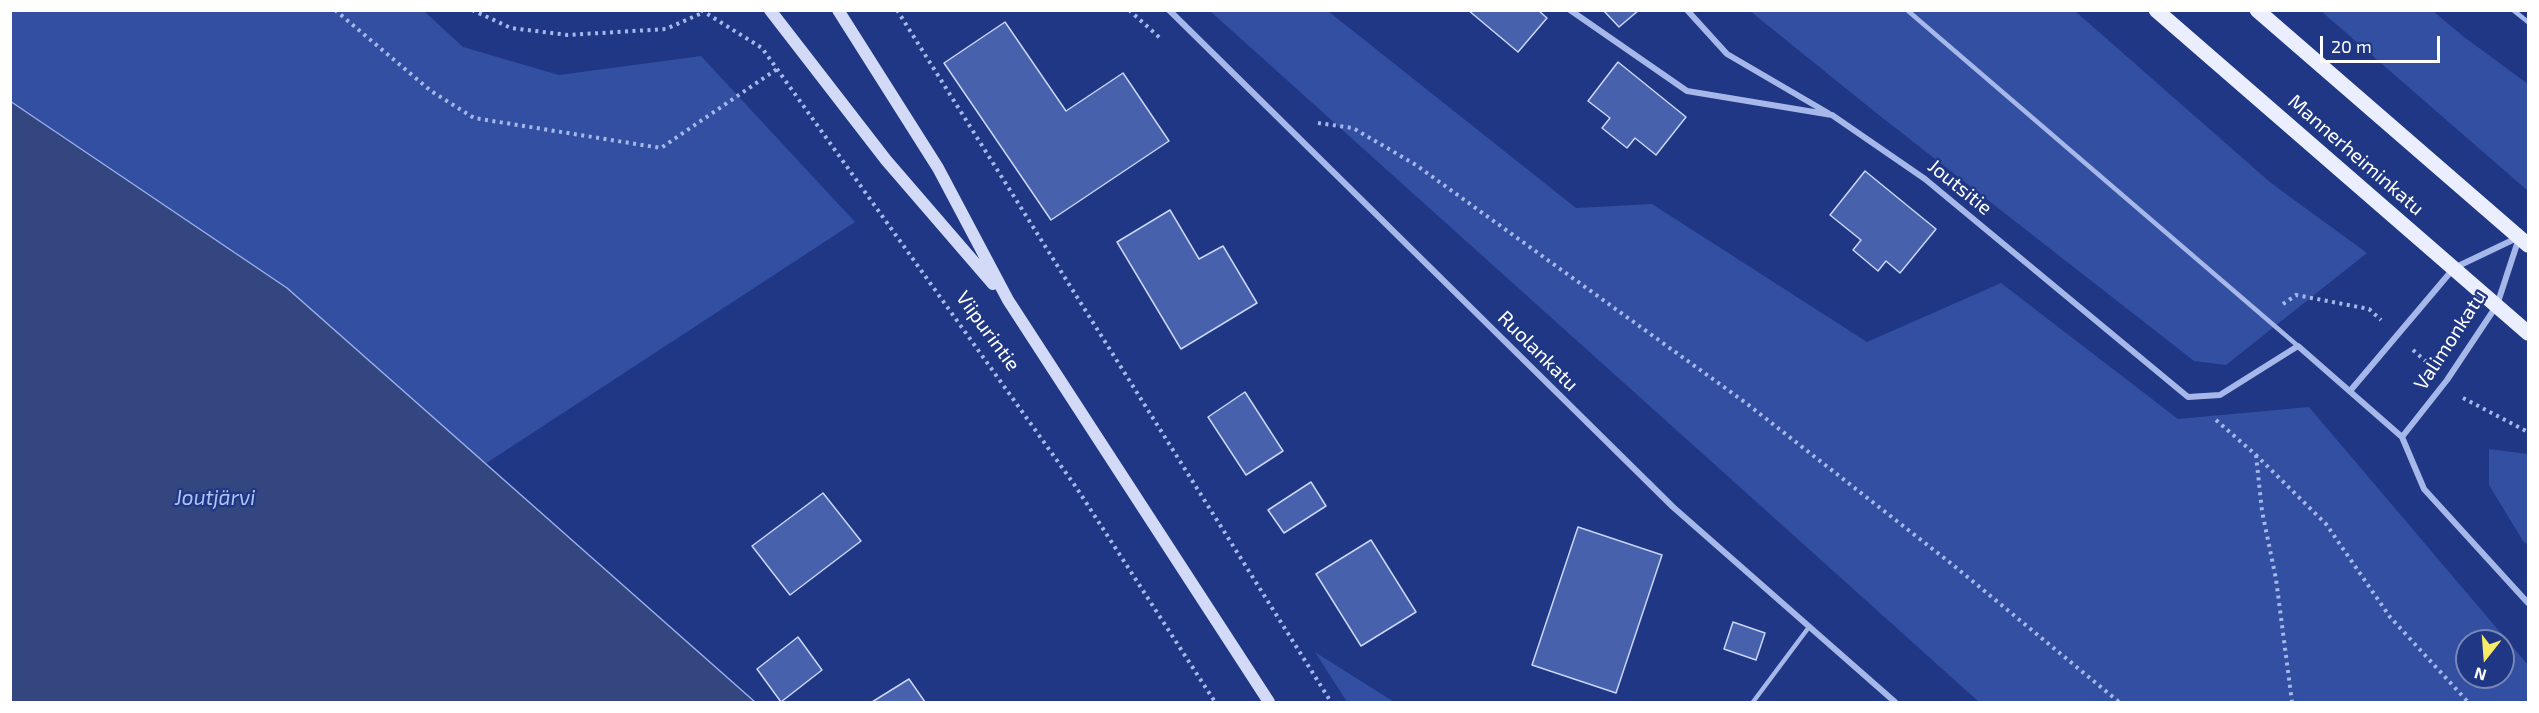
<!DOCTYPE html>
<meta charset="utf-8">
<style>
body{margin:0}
#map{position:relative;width:2539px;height:713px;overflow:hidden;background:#1f3784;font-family:"Exo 2",sans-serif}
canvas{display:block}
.frame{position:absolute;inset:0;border:12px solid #fff;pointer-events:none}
.north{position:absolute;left:2455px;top:629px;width:60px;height:60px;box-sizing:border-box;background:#1f3784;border:2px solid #7987b5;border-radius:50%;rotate:197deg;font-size:16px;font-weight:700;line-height:24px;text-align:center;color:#fff}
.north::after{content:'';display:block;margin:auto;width:21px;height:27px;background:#f8eb66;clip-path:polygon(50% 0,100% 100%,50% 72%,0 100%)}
.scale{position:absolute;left:2320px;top:36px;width:120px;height:27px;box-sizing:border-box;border:3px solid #fff;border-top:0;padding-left:8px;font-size:18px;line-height:21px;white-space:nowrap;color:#fff;-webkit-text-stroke:4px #1f3784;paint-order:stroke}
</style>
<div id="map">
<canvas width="2539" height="713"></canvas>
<div class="frame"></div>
<div class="north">N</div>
<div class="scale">20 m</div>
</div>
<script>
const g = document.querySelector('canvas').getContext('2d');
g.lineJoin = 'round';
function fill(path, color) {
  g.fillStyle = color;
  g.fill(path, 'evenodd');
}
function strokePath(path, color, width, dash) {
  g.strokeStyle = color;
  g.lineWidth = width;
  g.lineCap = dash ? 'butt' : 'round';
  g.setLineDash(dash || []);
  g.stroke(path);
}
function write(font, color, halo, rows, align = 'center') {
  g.font = font + ' "Exo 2",sans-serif';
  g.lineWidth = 4.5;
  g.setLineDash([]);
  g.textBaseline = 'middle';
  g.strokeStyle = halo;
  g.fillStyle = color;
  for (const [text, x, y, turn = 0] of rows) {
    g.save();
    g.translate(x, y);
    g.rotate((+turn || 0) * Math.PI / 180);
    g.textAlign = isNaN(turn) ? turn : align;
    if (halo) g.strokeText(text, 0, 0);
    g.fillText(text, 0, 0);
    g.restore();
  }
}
fill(new Path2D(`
 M 10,11 L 424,11 L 463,47 L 559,75 L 701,56 L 855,222 L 485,464 L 287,288 L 11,101 Z
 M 1210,11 L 1328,11 L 1576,208 L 1652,204 L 1867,342 L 2001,283 L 2178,419 L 2309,407 L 2528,665 L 2528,702 L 1979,702 ZM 2467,641 L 2503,641 L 2503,677 L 2467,677 Z
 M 1750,11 L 2075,11 L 2271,183 L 2367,253 L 2226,365 L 2194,361 L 1875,112 Z
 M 2321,11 L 2433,11 L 2464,37 L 2528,84 L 2528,191 Z
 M 2489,449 L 2528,454 L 2528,545 L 2523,541 L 2489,485 Z
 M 1315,652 L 1394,702 L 1347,702 Z`), '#324fa2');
const water = new Path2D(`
 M 10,101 L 287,288 L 755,702 L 11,702 Z`);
fill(water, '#34467f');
strokePath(water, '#9aafeb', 1.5);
const building = new Path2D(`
 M 1468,10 L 1538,10 L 1547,18 L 1518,52 Z
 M 1603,10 L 1639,10 L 1619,27 Z
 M 1005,22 L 1066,111 L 1123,73 L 1169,141 L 1051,220 L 944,63 Z
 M 1618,62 L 1686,117 L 1656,155 L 1635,138 L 1627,148 L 1602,128 L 1610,118 L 1588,101 Z
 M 1865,171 L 1936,229 L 1900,273 L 1886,261 L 1878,271 L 1853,250 L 1861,240 L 1830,215 Z
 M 1170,210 L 1199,259 L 1223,246 L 1257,303 L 1181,349 L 1117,242 Z
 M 1245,392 L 1283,451 L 1246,475 L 1208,417 Z
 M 1311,482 L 1326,506 L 1284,533 L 1268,510 Z
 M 823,493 L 861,541 L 790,595 L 752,546 Z
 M 1578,527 L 1662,555 L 1616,693 L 1532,665 Z
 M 1371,540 L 1416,612 L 1361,646 L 1316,574 Z
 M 1733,622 L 1765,633 L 1756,660 L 1724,649 Z
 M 798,637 L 822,670 L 781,702 L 757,669 Z
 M 909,679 L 925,702 L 872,702 Z`);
fill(building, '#4761ad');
strokePath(building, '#cbd6f7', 1.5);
strokePath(new Path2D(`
 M 335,10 L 431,91 L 474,118 L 661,148 L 777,69
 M 472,10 L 511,28 L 568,35 L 666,29 L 702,13
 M 701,10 L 762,48 L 1076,487 L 1215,702
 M 897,10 L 1331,702
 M 1129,10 L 1160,38
 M 1318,123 L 1353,128 L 1416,165 L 1746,403 L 1953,565 L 2119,702
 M 2283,304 L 2296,295 L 2369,309 L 2381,320
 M 2413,350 L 2430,365
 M 2463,398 L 2528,432
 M 2216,420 L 2256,455 L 2326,524 L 2390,617 L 2468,702
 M 2256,455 L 2262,511 L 2276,579 L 2292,702`), '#a6b7ea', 4, [3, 4.5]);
strokePath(new Path2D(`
 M 1907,10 L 2298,346
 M 2513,10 L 2528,22
 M 1753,702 L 1809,627`), '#a6b7ea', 4.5);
strokePath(new Path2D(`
 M 1169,10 L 1673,507 L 1895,702
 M 1570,10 L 1687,91 L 1832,115 L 1925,179 L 2188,397 L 2220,395 L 2298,346 L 2402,437 L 2424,489 L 2528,603
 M 1687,10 L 1727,54 L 1828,113
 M 2350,391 L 2454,268 L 2519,237
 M 2402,437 L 2447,380 L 2497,305 L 2519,238`), '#a6b7ea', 6);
strokePath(new Path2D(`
 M 770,10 L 886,160 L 993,284
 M 838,10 L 938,168 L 1008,300 L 1269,702`), '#d2daf7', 12);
strokePath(new Path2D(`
 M 2156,10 L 2528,333
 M 2257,10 L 2528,245`), '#eaeefe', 15);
write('20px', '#fff', '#1f3784', [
 ["Mannerheiminkatu",2356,155,41],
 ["Joutsitie",1960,187,39],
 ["Viipurintie",988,331,54],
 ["Valimonkatu",2450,340,-57],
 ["Ruolankatu",1538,351,45]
]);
write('italic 21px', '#b2c2f1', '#1f3784', [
 ["Joutjärvi",215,498]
]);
</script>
